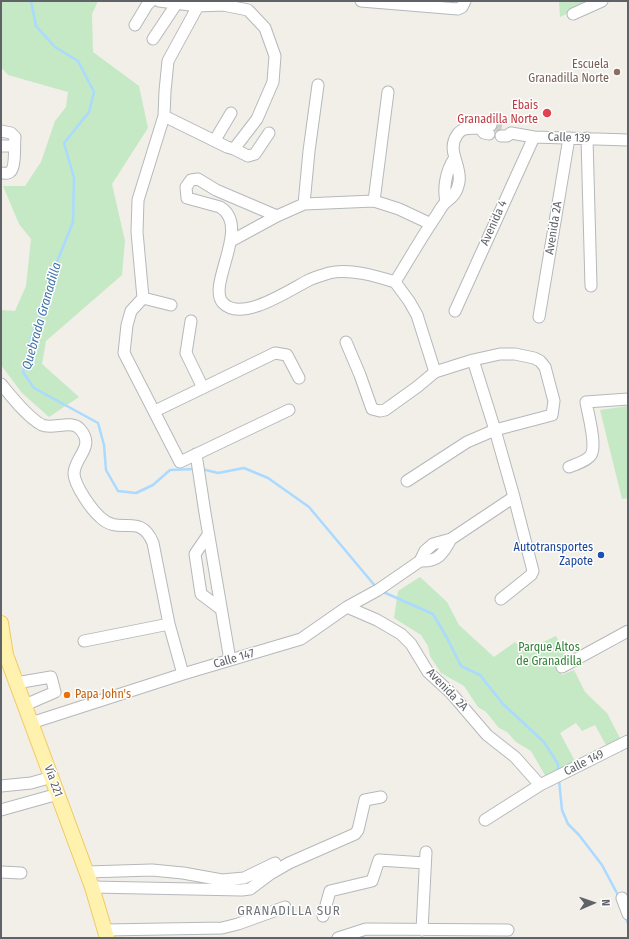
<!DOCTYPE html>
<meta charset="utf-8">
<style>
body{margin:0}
#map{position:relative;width:629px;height:939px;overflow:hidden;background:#f1efe8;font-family:"Fira Sans Condensed",sans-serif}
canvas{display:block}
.frame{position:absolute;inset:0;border:2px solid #5f6368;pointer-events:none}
.north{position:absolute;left:573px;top:883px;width:40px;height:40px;-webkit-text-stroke:3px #fff;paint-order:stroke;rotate:88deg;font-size:11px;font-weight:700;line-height:16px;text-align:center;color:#5f6368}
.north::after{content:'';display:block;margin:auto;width:14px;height:18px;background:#5f6368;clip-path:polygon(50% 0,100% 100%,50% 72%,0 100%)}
</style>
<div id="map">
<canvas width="629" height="939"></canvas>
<div class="frame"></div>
<div class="north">N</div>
</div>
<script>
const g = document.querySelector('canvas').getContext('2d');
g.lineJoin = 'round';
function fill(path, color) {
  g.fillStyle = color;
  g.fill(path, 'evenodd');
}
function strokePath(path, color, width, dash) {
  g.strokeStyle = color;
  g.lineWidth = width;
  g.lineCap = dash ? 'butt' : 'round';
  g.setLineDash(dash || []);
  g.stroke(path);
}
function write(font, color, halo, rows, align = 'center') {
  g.font = font + ' "Fira Sans Condensed",sans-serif';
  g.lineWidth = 3;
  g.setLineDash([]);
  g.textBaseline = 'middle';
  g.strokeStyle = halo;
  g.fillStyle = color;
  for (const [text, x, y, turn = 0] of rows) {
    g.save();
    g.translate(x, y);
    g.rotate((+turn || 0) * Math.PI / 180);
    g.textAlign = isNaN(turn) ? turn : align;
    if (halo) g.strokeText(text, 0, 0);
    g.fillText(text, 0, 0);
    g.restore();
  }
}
fill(new Path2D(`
 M 1,1 L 98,1 L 92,14 L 93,52 L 139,86 L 148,128 L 112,184 L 125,241 L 122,275 L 46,341 L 42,364 L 79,397 L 49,417 L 22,393 L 1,365 L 1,310 L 15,311 L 26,286 L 31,239 L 19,224 L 3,186 L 25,186 L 41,162 L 55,121 L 66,107 L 68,92 L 8,75 L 1,67 Z
 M 559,1 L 594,1 L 560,17 Z
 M 628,406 L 628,498 L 622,499 L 600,410 Z
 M 420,577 L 447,602 L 459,625 L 494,657 L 515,642 L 524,651 L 556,636 L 567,658 L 557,666 L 562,675 L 574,670 L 585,692 L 607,713 L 621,740 L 606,745 L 595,725 L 582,731 L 576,723 L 560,733 L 575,761 L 546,777 L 531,751 L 516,742 L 507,732 L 499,728 L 486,712 L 478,707 L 464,686 L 441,673 L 430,656 L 428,646 L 421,635 L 394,618 L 398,591 Z`), '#c5e8c5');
strokePath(new Path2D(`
 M 31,1 L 36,26 L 55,47 L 78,61 L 94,92 L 89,112 L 64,143 L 74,178 L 73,222 L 53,272 L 43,310 L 32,335 L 23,372 L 34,388 L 98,423 L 104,445 L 106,470 L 118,491 L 136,493 L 153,485 L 170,470 L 195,469
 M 202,469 L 218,473 L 244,468 L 268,478 L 309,507 L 376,587
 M 381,591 L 433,614 L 447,638 L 461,666 L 480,675 L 503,704 L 544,742 L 558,764 L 558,773
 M 559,780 L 562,810 L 568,824 L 579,835 L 602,865 L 619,897
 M 626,917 L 628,924`), '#aadaff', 2.5);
strokePath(new Path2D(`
 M 491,125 L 502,127`), '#ccccc8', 11, [11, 5.5]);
const minor = new Path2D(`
 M 159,1 L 198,6
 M 361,1 L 458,9 L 462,7 L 465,1
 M 573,14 L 602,1
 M 135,25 L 147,5 L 151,1
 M 153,39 L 177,3
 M 164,116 L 227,147 L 234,149 L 257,119 L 273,82 L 275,56 L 265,28 L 248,10 L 223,5 L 198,6 L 168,61 L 165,91 L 164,116 L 138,200 L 137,232 L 143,298 L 171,305
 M 480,128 L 484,133 L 489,134
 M 1,131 L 11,133 L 15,137 C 14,144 16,168 10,172 C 8,174 4,173 1,173
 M 511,133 L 534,137 L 628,140
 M 501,136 L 507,136 L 511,133
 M 587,138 L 591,286
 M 215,140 L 231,113
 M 1,146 L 14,146
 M 234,149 L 248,156 L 255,154 L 269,133
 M 374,201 L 388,92
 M 446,202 C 443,188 446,171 454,159
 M 304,204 L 309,151 L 318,85
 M 277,216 L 216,190 L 198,179 L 191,180 L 186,187 L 187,198 L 220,207 C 252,226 206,285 223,303 C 242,323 291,289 309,280 C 315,277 323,275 329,273 C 349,268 376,276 395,282
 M 231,241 L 277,216 L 304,204 L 374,201 L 399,209 L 431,224
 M 143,298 L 131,311 L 127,325 L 124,353 L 180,462 L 289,410
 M 455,311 L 534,137
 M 539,317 L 569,138
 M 191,321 L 186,353 L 203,388
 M 346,342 L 360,375 L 372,409 L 380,411 L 385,410 L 417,387 L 435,372 L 473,360 L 500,354 L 515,354 L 534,358 L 540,361 L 545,367 L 554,401 L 552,415 L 495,430 L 467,442 L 407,481
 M 473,360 L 495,430 L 514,497 L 533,571 L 531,575 L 501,599
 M 435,372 L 417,315 L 409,301 L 395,282 C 408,261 420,240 434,219 C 438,214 441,206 446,202 C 454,196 457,192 459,182 C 462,165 446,151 457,135 C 463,126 471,129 479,128 C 484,127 485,125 491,125
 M 1,384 C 11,396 28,418 42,425 C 53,430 71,419 80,429 C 96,447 74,457 74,474 C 75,486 91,509 100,517 C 120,537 140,511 153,543 L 169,624 L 183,674
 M 155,411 L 275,353 L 287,355 L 299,378
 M 196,454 L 205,513 L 230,660
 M 569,467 C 576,464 587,461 591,455 C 597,445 588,414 586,402 L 628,399
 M 208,535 L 195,554 L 201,594 L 221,609
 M 420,561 L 425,551 L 433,544 L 451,539 L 514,497
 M 420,561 C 438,562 443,554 451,539
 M 347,607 L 377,620 L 401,634 L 411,644 L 428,672 L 451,693 L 487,735 L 515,757 L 540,785
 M 84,641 L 169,624
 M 562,667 L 628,631
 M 16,683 L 51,677 L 55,692 L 25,705
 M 31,723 L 183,674 L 301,639 L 347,607 L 378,590 L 420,561
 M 1,786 L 31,783 L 52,777
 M 1,810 L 58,794
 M 485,820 L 540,785 L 628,741
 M 1,872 L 21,873
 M 87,872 L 152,870 L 183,873 L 222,880 L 244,878 L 275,863
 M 92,887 L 242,890 L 250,889 L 270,874 L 289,863 L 355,834 L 358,830 L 365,800 L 381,797
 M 622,898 L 628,914
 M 323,916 L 330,891 L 372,881 L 379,860 L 425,863
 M 105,930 L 222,928 L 238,924 L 285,907
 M 422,930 L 426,852
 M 338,938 L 366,929 L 508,930`);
const major = new Path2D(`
 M 1,623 L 6,655 L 92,887 L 107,938`);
strokePath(minor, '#b5b8bc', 13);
strokePath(major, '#f2c960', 16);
strokePath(minor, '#fff', 11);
strokePath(major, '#fff2af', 14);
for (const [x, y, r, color] of [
 [617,72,4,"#8d6e63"],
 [547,113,5,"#e0444e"],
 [601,555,4,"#1a4fb4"],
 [67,695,4,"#e8710a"]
]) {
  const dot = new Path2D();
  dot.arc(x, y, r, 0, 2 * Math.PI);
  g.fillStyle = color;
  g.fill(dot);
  strokePath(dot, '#fff', 1.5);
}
write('12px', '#785e54', '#fff', [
 ["Escuela",609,65],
 ["Granadilla Norte",609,79]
], 'right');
write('12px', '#be3a42', '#fff', [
 ["Ebais",538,106],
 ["Granadilla Norte",538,120]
], 'right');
write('12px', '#5f6368', '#fff', [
 ["Calle 139",569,138,2],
 ["Avenida 4",494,223,-66],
 ["Avenida 2A",554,228,-81],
 ["Calle 147",234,659,-16],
 ["Avenida 2A",447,690,46],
 ["Calle 149",584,763,-27],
 ["Vía 221",53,781,70]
]);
write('12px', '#164399', '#fff', [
 ["Autotransportes",593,548],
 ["Zapote",593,562]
], 'right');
write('12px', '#348238', '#fff', [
 ["Parque Altos",549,648],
 ["de Granadilla",549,662]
]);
write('12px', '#c56008', '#fff', [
 ["Papa John's",75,695]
], 'left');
write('italic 13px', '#4174aa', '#fff', [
 ["Quebrada Granadilla",42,316,-74]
]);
g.letterSpacing = '1px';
write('13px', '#70757a', '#fff', [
 ["GRANADILLA SUR",289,911]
]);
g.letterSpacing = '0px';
</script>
